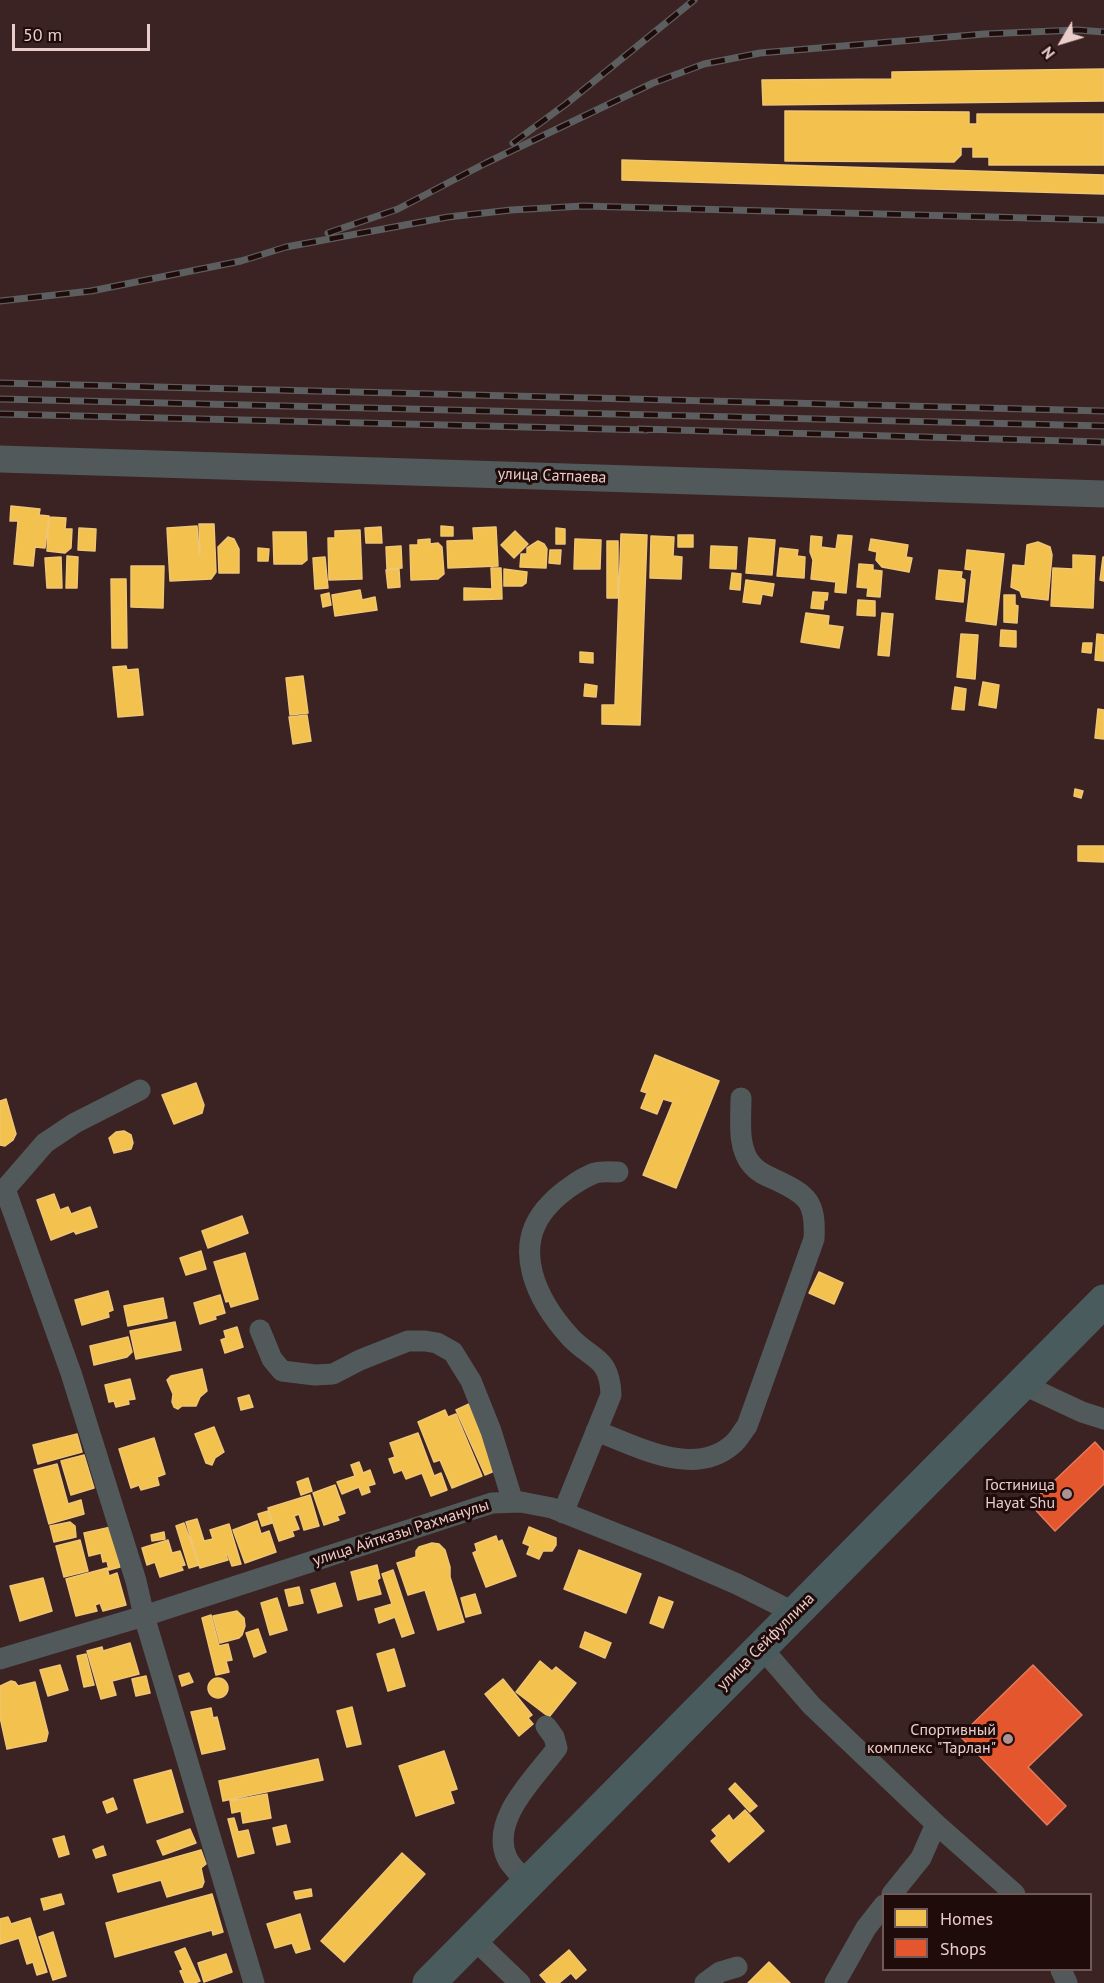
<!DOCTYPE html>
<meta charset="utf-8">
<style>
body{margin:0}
#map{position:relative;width:1104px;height:1983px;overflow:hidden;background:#3a2322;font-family:"PT Sans",sans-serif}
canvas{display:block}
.legend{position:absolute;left:882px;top:1893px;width:210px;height:78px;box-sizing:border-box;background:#1e0b0a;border:2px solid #705957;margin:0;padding:8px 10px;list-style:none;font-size:18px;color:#eacdcb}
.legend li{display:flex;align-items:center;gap:12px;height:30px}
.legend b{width:30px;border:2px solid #705957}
.north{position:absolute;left:1032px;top:12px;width:60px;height:60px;-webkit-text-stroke:4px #1e0b0a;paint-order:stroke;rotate:232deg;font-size:16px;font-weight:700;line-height:24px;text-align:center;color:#eacdcb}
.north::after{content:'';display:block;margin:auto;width:21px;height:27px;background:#eacdcb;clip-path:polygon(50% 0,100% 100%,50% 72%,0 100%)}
.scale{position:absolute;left:12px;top:24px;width:138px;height:27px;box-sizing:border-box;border:3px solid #eacdcb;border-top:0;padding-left:8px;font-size:18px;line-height:21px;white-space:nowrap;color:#eacdcb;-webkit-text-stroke:4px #1e0b0a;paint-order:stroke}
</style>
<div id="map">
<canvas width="1104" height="1983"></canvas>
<ul class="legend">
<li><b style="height:16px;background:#f2c14e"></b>Homes</li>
<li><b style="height:16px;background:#e4572e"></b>Shops</li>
</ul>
<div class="north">N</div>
<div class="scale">50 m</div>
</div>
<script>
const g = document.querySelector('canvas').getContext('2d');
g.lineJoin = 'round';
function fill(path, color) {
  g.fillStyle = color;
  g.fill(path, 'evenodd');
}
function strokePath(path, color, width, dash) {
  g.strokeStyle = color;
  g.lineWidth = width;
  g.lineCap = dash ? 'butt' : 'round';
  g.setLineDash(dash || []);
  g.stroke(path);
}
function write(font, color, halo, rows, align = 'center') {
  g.font = font + ' "PT Sans",sans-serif';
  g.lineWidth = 6;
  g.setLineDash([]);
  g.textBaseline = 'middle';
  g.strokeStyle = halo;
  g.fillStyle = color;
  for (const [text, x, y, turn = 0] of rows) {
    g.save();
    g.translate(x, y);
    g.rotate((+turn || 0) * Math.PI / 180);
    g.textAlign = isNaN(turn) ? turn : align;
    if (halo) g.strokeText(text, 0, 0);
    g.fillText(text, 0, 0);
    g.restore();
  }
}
const homes = new Path2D(`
 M 1104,69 L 1104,101 L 763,105 L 762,80 L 892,79 L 892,72 Z
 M 785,111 L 969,112 L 969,124 L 977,124 L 977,114 L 1104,114 L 1104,165 L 989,165 L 989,157 L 973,157 L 973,147 L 961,147 L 961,155 L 954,162 L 785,161 Z
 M 622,160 L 1104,175 L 1104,194 L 622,180 Z
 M 11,506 L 40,509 L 39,515 L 49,516 L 45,548 L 35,547 L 33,566 L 14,564 L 18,521 L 10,521 Z
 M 49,517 L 66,518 L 65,529 L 72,529 L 71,548 L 65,553 L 47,551 Z
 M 199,524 L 214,524 L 216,572 L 211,579 L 170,581 L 167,528 L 197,526 L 199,554 L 200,554 Z
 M 441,526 L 453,527 L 453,536 L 441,536 Z
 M 381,527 L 382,543 L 366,543 L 365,528 Z
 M 496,527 L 498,566 L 448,568 L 447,541 L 474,540 L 473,528 Z
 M 79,528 L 96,529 L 95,551 L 78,550 Z
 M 556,528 L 565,529 L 565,544 L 556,544 Z
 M 360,530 L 362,579 L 329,580 L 328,538 L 335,538 L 335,531 Z
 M 515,531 L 528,544 L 514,558 L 501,545 Z
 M 273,532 L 306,532 L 307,560 L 302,564 L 274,564 Z
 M 621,534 L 647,535 L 640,725 L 602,724 L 602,705 L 615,705 Z
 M 678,535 L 693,535 L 693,547 L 678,547 Z
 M 838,535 L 852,536 L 846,593 L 835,592 L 836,582 L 811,579 L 813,560 L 810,552 L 811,536 L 822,537 L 821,547 L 836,549 Z
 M 651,536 L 674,537 L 673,556 L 682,557 L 681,579 L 650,578 Z
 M 228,537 L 234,539 L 239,549 L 239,573 L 219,573 L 218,547 Z
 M 749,538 L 775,540 L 772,575 L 746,573 Z
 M 430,539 L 430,544 L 438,543 L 442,547 L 444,574 L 438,579 L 411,580 L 410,545 L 418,545 L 418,540 Z
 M 575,539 L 601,540 L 600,569 L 574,569 Z
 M 871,539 L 908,545 L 906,557 L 912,558 L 909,572 L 882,567 L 876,560 L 877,552 L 869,550 Z
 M 538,541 L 544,544 L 547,549 L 546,568 L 520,567 L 521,554 L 527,554 L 527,548 Z
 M 607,541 L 618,541 L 618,598 L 607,598 Z
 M 1038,542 L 1050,547 L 1052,555 L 1048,600 L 1022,597 L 1020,591 L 1011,587 L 1013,565 L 1025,566 L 1027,545 Z
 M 401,546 L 402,568 L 387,569 L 386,547 Z
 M 711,546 L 737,547 L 736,569 L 710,568 Z
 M 258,548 L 269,549 L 268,561 L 258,561 Z
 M 780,548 L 798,550 L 797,556 L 805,557 L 804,578 L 777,576 Z
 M 550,550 L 561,550 L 560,564 L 549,563 Z
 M 967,550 L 1004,554 L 996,625 L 966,621 L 972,570 L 965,569 Z
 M 1073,555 L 1095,556 L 1093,608 L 1051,606 L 1053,568 L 1073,569 Z
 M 67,556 L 78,557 L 77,588 L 66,588 Z
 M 61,557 L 62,588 L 47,588 L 45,558 Z
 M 325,557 L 328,588 L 315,589 L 313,558 Z
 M 1103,557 L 1104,557 L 1104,581 L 1100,580 Z
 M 859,564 L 873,565 L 873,570 L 882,571 L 880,597 L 867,596 L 868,588 L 857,587 Z
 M 131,566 L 164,566 L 163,608 L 131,607 Z
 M 491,568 L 501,568 L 502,599 L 464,600 L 464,588 L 492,589 Z
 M 399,569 L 400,587 L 388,588 L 386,570 Z
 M 504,569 L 527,572 L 526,583 L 522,586 L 504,586 Z
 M 939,570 L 962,572 L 961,578 L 965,580 L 963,602 L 936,599 Z
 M 732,573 L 741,574 L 740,590 L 730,589 Z
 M 111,579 L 126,579 L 127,648 L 112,648 Z
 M 746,580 L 774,584 L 772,596 L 762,594 L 760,604 L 743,602 Z
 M 360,590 L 362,600 L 375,597 L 377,610 L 335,616 L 332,595 Z
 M 813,592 L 828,593 L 827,600 L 824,600 L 823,609 L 811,608 Z
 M 329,593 L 331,605 L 323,607 L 321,595 Z
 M 1004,595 L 1015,595 L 1015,605 L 1018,606 L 1017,623 L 1004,622 Z
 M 858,600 L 875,601 L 875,616 L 857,615 Z
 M 806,613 L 829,616 L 828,625 L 843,627 L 839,648 L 801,642 Z
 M 882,613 L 893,614 L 889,656 L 878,655 Z
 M 1001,630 L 1016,631 L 1016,647 L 1000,646 Z
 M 961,634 L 978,635 L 975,679 L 957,677 Z
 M 1097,634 L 1104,635 L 1104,661 L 1095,660 Z
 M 1083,643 L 1092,643 L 1091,653 L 1082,652 Z
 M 580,652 L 593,653 L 593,663 L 580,662 Z
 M 126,666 L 127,670 L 138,669 L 143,715 L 118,717 L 113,667 Z
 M 303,676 L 308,713 L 290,715 L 286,678 Z
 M 983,682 L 999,685 L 996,708 L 979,705 Z
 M 585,684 L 597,686 L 596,697 L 584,696 Z
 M 955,687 L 966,689 L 964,710 L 952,709 Z
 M 1098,709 L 1104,710 L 1104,739 L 1095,738 Z
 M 307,715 L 311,741 L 293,744 L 289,717 Z
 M 1075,789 L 1083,791 L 1081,798 L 1074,796 Z
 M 1078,846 L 1104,846 L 1104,862 L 1078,861 Z
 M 655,1055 L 719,1081 L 676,1188 L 643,1175 L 673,1102 L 663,1099 L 657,1114 L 641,1108 L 647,1093 L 641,1091 Z
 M 196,1083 L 204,1105 L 202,1113 L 174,1124 L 162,1095 Z
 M 6,1099 L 16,1134 L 13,1140 L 5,1146 L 0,1145 L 0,1101 Z
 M 124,1131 L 131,1135 L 133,1143 L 131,1149 L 114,1153 L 109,1138 L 116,1132 Z
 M 54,1194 L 60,1210 L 68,1207 L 71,1214 L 90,1207 L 97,1227 L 76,1234 L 74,1231 L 51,1240 L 37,1200 Z
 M 242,1216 L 248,1233 L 208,1248 L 202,1231 Z
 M 201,1251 L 206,1269 L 186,1275 L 180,1258 Z
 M 245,1253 L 258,1299 L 231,1307 L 229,1301 L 226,1302 L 214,1262 Z
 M 819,1272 L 843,1283 L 834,1304 L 809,1293 Z
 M 108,1291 L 113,1310 L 108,1312 L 109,1317 L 82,1325 L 75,1300 Z
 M 220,1295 L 225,1313 L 215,1316 L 216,1319 L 200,1324 L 194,1303 Z
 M 163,1298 L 167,1318 L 128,1326 L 124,1306 Z
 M 175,1322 L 181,1350 L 136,1359 L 130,1331 Z
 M 237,1327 L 243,1347 L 225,1353 L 221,1340 L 226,1338 L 224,1331 Z
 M 128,1337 L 132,1352 L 127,1357 L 94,1365 L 90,1346 Z
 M 202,1369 L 207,1391 L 200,1397 L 196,1406 L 182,1406 L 178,1409 L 174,1407 L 172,1402 L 173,1394 L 167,1380 L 171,1376 Z
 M 130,1379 L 135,1399 L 128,1400 L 129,1404 L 116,1407 L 114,1401 L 109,1402 L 105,1385 Z
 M 249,1395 L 253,1407 L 241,1410 L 238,1398 Z
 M 469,1404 L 499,1469 L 485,1475 L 456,1410 Z
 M 445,1410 L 448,1417 L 456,1414 L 482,1476 L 452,1488 L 440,1460 L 434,1462 L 418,1422 Z
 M 214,1427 L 224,1452 L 215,1458 L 212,1465 L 206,1463 L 195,1434 Z
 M 418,1433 L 434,1476 L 441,1473 L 447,1490 L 431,1496 L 422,1473 L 406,1479 L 402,1470 L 394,1473 L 389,1459 L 395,1457 L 390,1443 Z
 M 77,1434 L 82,1452 L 38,1464 L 33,1445 Z
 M 154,1438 L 165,1474 L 157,1477 L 159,1485 L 141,1490 L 139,1485 L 131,1488 L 119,1449 Z
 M 84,1455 L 94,1488 L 71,1495 L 61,1461 Z
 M 359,1462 L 363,1473 L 370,1470 L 375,1484 L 368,1486 L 370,1492 L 362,1495 L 359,1487 L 342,1494 L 337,1482 L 355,1476 L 351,1465 Z
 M 57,1464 L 68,1504 L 81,1500 L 84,1514 L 49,1524 L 34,1470 Z
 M 308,1478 L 312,1491 L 301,1495 L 297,1482 Z
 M 335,1485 L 345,1513 L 337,1516 L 339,1520 L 324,1525 L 313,1493 Z
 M 310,1495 L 319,1526 L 304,1530 L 299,1514 L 294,1516 L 299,1529 L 292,1531 L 294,1536 L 279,1541 L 268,1508 Z
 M 268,1511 L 272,1523 L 262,1526 L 258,1514 Z
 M 197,1519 L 204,1541 L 213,1539 L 210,1530 L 229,1524 L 241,1564 L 232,1566 L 228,1555 L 226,1555 L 228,1560 L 200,1568 L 186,1522 Z
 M 257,1521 L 261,1534 L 269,1531 L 276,1552 L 245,1563 L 233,1530 Z
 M 70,1522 L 75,1526 L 76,1537 L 54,1542 L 50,1526 Z
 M 184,1523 L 199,1565 L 189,1568 L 176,1526 Z
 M 111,1527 L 120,1567 L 109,1570 L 107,1561 L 103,1562 L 101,1553 L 89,1556 L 84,1533 Z
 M 529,1527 L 556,1538 L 556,1545 L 552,1551 L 543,1551 L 539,1559 L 527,1554 L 530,1546 L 523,1543 Z
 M 164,1532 L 165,1539 L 152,1541 L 151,1535 Z
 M 496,1536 L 498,1542 L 502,1540 L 516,1576 L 486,1587 L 473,1553 L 477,1551 L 475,1544 Z
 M 80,1540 L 88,1571 L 64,1577 L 56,1546 Z
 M 168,1540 L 172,1553 L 180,1551 L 185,1565 L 181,1566 L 183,1570 L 160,1577 L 155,1562 L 147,1565 L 142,1548 Z
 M 432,1543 L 439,1544 L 445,1550 L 450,1567 L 450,1577 L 464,1622 L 438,1630 L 425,1590 L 408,1595 L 397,1563 L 416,1557 L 416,1551 L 419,1547 Z
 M 579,1550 L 641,1574 L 626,1613 L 564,1589 Z
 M 377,1565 L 380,1578 L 377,1580 L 381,1594 L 358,1600 L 351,1572 Z
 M 107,1568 L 109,1576 L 117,1573 L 126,1605 L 103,1611 L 100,1603 L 95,1605 L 97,1611 L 76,1616 L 66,1579 Z
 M 393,1570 L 414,1633 L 402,1637 L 395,1617 L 379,1623 L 375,1609 L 392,1604 L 382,1574 Z
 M 43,1578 L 52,1611 L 20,1621 L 10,1586 Z
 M 335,1583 L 342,1606 L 318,1613 L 311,1590 Z
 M 299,1587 L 303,1603 L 289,1606 L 285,1590 Z
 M 475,1594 L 481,1613 L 466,1617 L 461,1598 Z
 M 659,1597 L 673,1602 L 663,1628 L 650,1623 Z
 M 277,1598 L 287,1630 L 270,1635 L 261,1603 Z
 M 237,1611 L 244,1618 L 245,1626 L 242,1635 L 239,1638 L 220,1643 L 213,1616 Z
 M 211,1615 L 219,1646 L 228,1644 L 232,1660 L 226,1661 L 229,1672 L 216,1675 L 202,1618 Z
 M 258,1629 L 266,1652 L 254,1657 L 246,1633 Z
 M 585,1632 L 611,1643 L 605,1658 L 580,1647 Z
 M 130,1643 L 139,1674 L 112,1681 L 116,1695 L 101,1699 L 87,1651 L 102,1647 L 103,1651 Z
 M 394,1649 L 405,1686 L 388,1691 L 377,1654 Z
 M 86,1654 L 94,1685 L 84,1687 L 77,1656 Z
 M 540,1661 L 552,1671 L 556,1667 L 576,1683 L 549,1717 L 516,1692 Z
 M 60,1665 L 68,1690 L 48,1696 L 40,1670 Z
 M 189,1673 L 193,1682 L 182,1686 L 179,1676 Z
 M 146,1676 L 150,1693 L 136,1696 L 132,1679 Z
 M208 1688a10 10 0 1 1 20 0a10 10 0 1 1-20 0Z
 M 503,1679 L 532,1715 L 528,1718 L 533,1724 L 519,1736 L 485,1694 Z
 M 11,1681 L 15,1682 L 18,1686 L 35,1682 L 48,1733 L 46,1741 L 7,1749 L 0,1717 L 0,1686 Z
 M 352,1707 L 361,1744 L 347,1747 L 337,1711 Z
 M 211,1708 L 213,1718 L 217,1717 L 225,1749 L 202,1754 L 191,1712 Z
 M 444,1751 L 457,1789 L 450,1791 L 454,1803 L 416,1816 L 399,1766 Z
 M 318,1759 L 323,1780 L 223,1801 L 219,1781 Z
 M 171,1770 L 183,1812 L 147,1823 L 134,1780 Z
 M 735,1783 L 757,1806 L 750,1812 L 729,1789 Z
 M 267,1794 L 271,1818 L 243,1823 L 241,1811 L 232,1813 L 230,1801 Z
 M 113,1798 L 117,1809 L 107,1813 L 103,1802 Z
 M 745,1810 L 764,1831 L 729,1862 L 711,1841 L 717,1836 L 712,1830 L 729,1815 L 733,1821 Z
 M 234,1818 L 238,1832 L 248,1830 L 254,1853 L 238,1857 L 228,1819 Z
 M 286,1825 L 290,1842 L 277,1845 L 273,1828 Z
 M 190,1829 L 196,1843 L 163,1855 L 157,1841 Z
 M 64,1836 L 69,1854 L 59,1857 L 53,1839 Z
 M 103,1846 L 106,1855 L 96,1858 L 93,1850 Z
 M 201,1850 L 206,1864 L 201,1868 L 204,1882 L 202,1887 L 167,1897 L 161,1880 L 118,1892 L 113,1875 Z
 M 402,1853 L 425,1874 L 344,1962 L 321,1941 Z
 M 311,1889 L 312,1896 L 296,1899 L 294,1892 Z
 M 61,1894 L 64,1904 L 44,1910 L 41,1899 Z
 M 212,1894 L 223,1932 L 213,1935 L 212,1930 L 115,1957 L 106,1923 Z
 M 300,1914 L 310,1949 L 296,1953 L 292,1943 L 275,1948 L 267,1924 Z
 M 8,1917 L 11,1924 L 30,1918 L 47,1972 L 37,1975 L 33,1962 L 27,1964 L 19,1938 L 0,1944 L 0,1919 Z
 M 53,1932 L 66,1976 L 53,1980 L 39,1937 Z
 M 185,1948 L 200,1981 L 195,1983 L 185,1983 L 180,1971 L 183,1970 L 175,1952 Z
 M 569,1950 L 586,1970 L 576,1979 L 571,1973 L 559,1983 L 547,1983 L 540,1975 Z
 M 226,1954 L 232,1972 L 204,1982 L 198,1963 Z
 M 769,1962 L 790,1983 L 748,1983 Z`);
fill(homes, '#f2c14e');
strokePath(homes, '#f0c574', 1.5);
const shops = new Path2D(`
 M 1095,1442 L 1104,1452 L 1104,1484 L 1055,1531 L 1030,1504 Z
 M 1033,1665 L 1082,1715 L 1028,1767 L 1066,1806 L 1047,1825 L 960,1736 Z`);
fill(shops, '#e4572e');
strokePath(shops, '#e67a5d', 1.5);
strokePath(new Path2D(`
 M 5,1189 L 71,1373 L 136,1581 L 144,1616 L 254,1983
 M 0,1191 L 5,1189 L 45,1143 L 75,1123 L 140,1090
 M 260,1330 L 272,1359 L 282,1371 L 315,1375 L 333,1374 L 360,1360 L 408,1341 L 425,1341 L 437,1343 L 453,1352 L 471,1381 L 491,1431 L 513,1502
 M 1022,1384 L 1082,1412 L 1104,1419
 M 596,1431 C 637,1446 694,1479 733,1444 C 738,1440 742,1432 747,1426 L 814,1239 C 816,1202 808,1195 776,1180 C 767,1176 759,1173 752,1165 C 737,1148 741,1120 741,1098
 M 563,1513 L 611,1395 C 610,1357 592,1360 571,1338 C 537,1301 509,1246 550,1204 C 560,1193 581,1178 595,1173 C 602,1171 611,1172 618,1172
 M 761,1647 L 811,1705 L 936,1824 L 1015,1894
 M 0,1659 L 144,1616 L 492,1503 L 521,1502 L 552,1508 L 670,1555 L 737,1584 L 795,1613
 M 528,1883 C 521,1875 511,1867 507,1858 C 489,1819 537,1776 557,1748 L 554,1737 L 546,1726
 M 892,1894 L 921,1858 L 936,1824
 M 473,1938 L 520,1983
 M 1061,1970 L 1067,1983
 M 705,1983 L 720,1972 L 737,1967
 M 835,1983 L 866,1928 L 884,1905`), '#51595a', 21);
strokePath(new Path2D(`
 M 0,459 L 1104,494`), '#51595a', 27);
strokePath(new Path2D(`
 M 429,1983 L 1104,1301`), '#495b5d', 33);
const rail = new Path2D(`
 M 513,143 L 566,104 L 694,0
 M 328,233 L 398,209 L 486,163 L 653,83 L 704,64 L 760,53 L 984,34 L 1077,30 L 1104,32
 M 0,301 L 91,291 L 241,261 L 286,247 L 448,217 L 511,210 L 583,206 L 1104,220
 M 0,383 L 1104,411
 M 0,399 L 1104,426
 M 0,414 L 647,430
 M 639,429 L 1104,442`);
strokePath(rail, '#5c5e5f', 7);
strokePath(rail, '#1e0b0a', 4.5, [14]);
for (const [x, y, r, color] of [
 [1067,1494,6,"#ac9290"],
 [1008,1739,6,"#ac9290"]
]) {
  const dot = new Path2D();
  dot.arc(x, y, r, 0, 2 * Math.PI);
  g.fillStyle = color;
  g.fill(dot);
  strokePath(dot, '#1e0b0a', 2);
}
write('16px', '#eacdcb', '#1e0b0a', [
 ["улица Сатпаева",552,476,2],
 ["улица Айтказы Рахманулы",401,1533,-18],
 ["улица Сейфуллина",766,1642,-45]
]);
write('16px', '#eacdcb', '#1e0b0a', [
 ["Гостиница",1055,1485],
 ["Hayat Shu",1055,1503],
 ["Спортивный",996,1730],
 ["комплекс \"Тарлан\"",996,1748]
], 'right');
</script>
